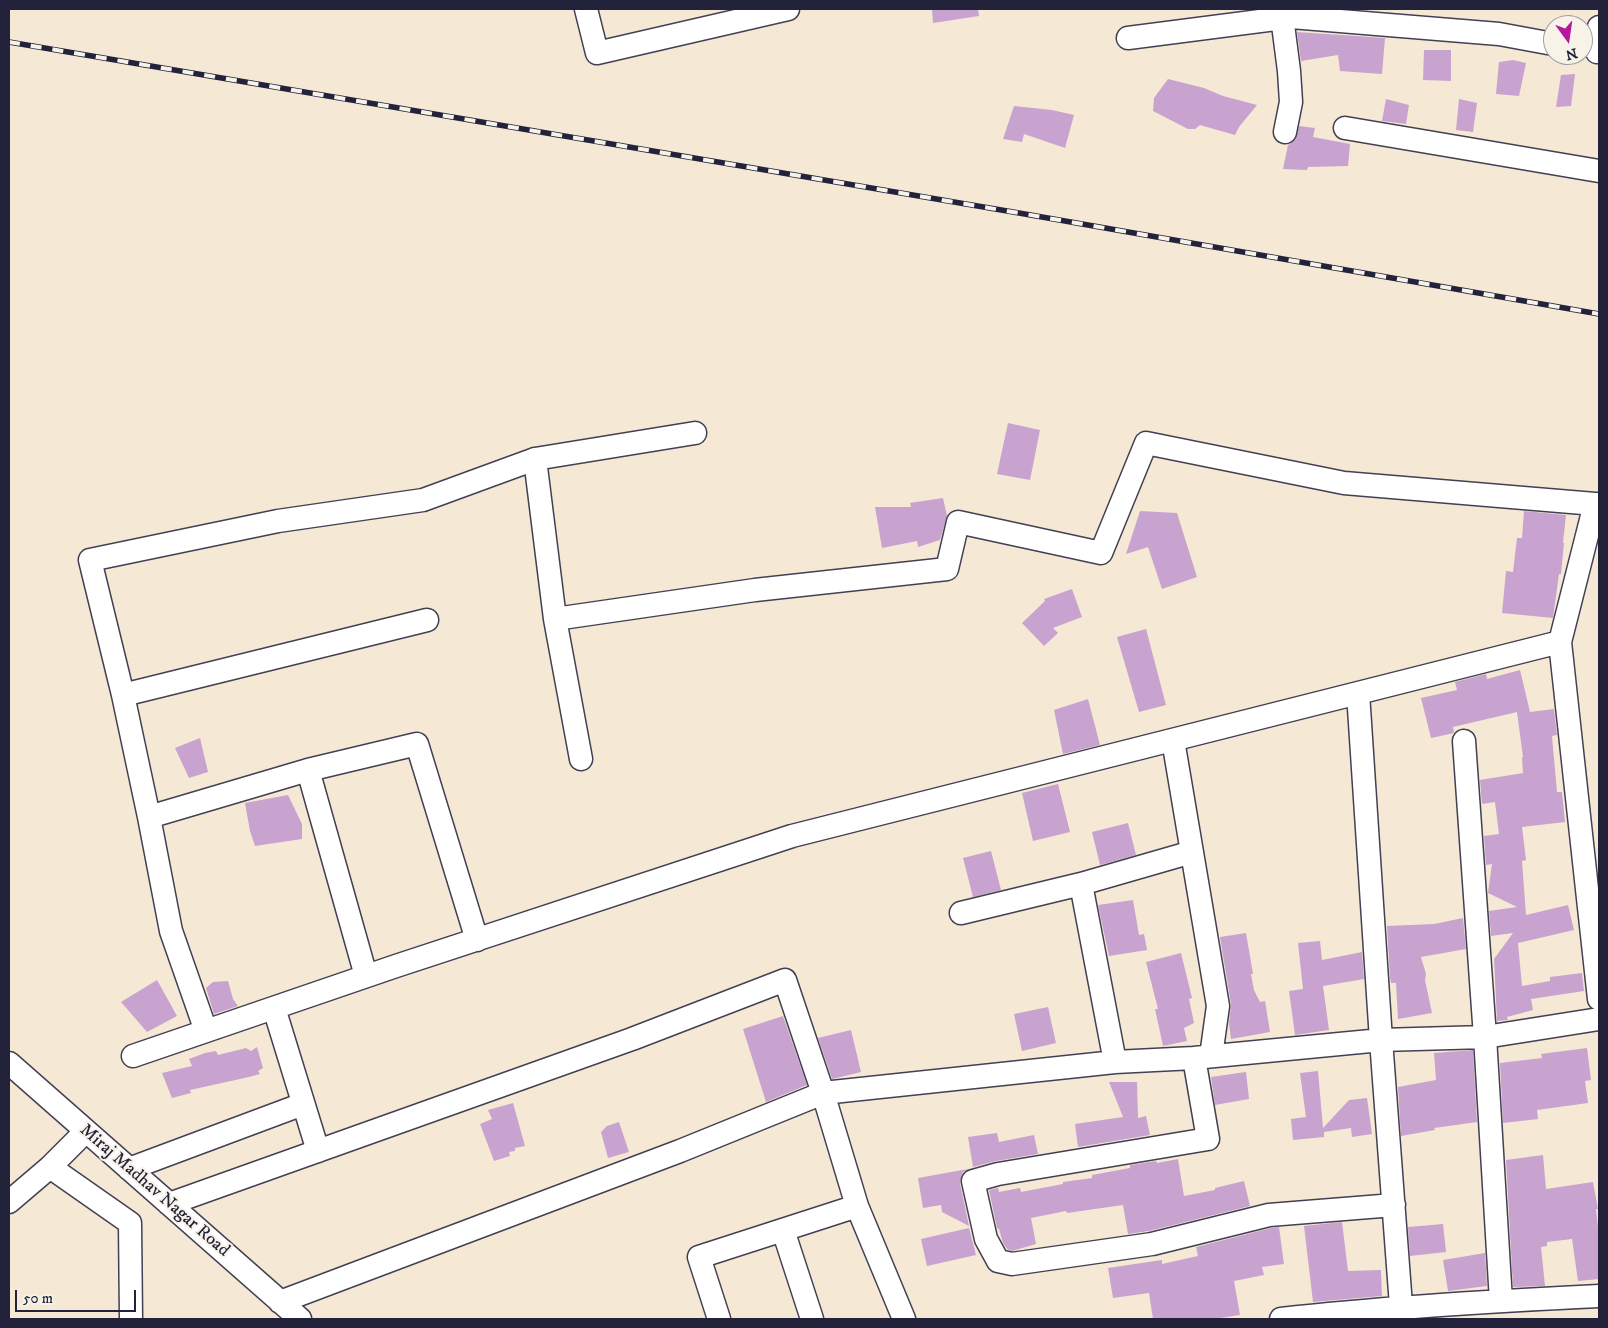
<!DOCTYPE html>
<style>
body{margin:0}
#map{position:relative;width:1608px;height:1328px;overflow:hidden;background:#f5e8d5;font-family:"IM FELL DW Pica",serif}
canvas{display:block}
.frame{position:absolute;inset:0;border:10px solid #22223b;pointer-events:none}
.north{position:absolute;left:1543px;top:15px;width:50px;height:50px;box-sizing:border-box;background:#f7f3e8;border:1px solid #a29fa3;border-radius:50%;rotate:166deg;font-size:14px;font-weight:700;line-height:20px;text-align:center;color:#22223b}
.north::after{content:'';display:block;margin:auto;width:18px;height:22px;background:#b5179e;clip-path:polygon(50% 0,100% 100%,50% 72%,0 100%)}
.scale{position:absolute;left:15px;top:1290px;width:121px;height:22px;box-sizing:border-box;border:2px solid #22223b;border-top:0;padding-left:6px;font-size:15px;line-height:18px;white-space:nowrap;color:#22223b;-webkit-text-stroke:4px #f7f3e8;paint-order:stroke}
</style>
<div id="map">
<canvas width="1608" height="1328"></canvas>
<div class="frame"></div>
<div class="north">N</div>
<div class="scale">50 m</div>
</div>
<script>
const g = document.querySelector('canvas').getContext('2d');
g.lineJoin = 'round';
function fill(path, color) {
  g.fillStyle = color;
  g.fill(path, 'evenodd');
}
function strokePath(path, color, width, dash) {
  g.strokeStyle = color;
  g.lineWidth = width;
  g.lineCap = dash ? 'butt' : 'round';
  g.setLineDash(dash || []);
  g.stroke(path);
}
function write(font, color, halo, rows, align = 'center') {
  g.font = font + ' "IM FELL DW Pica",serif';
  g.lineWidth = 4;
  g.setLineDash([]);
  g.textBaseline = 'middle';
  g.strokeStyle = halo;
  g.fillStyle = color;
  for (const [text, x, y, turn = 0] of rows) {
    g.save();
    g.translate(x, y);
    g.rotate((+turn || 0) * Math.PI / 180);
    g.textAlign = isNaN(turn) ? turn : align;
    if (halo) g.strokeText(text, 0, 0);
    g.fillText(text, 0, 0);
    g.restore();
  }
}
fill(new Path2D(`
 M 932,9 L 978,9 L 979,16 L 933,23 Z
 M 1297,32 L 1385,38 L 1382,74 L 1340,71 L 1338,55 L 1301,61 Z
 M 1424,50 L 1451,50 L 1451,81 L 1423,80 Z
 M 1513,60 L 1526,63 L 1519,96 L 1496,94 L 1499,62 Z
 M 1575,74 L 1571,106 L 1556,107 L 1561,75 Z
 M 1168,79 L 1204,88 L 1223,96 L 1257,105 L 1239,127 L 1235,135 L 1200,125 L 1195,129 L 1188,129 L 1153,111 L 1154,98 Z
 M 1386,99 L 1409,105 L 1406,124 L 1382,121 Z
 M 1459,99 L 1477,103 L 1473,132 L 1456,130 Z
 M 1014,106 L 1052,110 L 1074,115 L 1065,148 L 1024,134 L 1022,142 L 1003,139 Z
 M 1299,126 L 1315,128 L 1313,137 L 1350,144 L 1348,166 L 1308,167 L 1307,170 L 1283,169 L 1288,145 L 1295,140 Z
 M 1008,423 L 1040,430 L 1030,480 L 997,474 Z
 M 943,498 L 947,516 L 940,540 L 918,547 L 917,541 L 882,548 L 875,507 L 911,507 L 910,503 Z
 M 1140,511 L 1177,513 L 1197,577 L 1162,589 L 1148,547 L 1126,554 Z
 M 1524,511 L 1566,515 L 1563,543 L 1564,543 L 1561,574 L 1559,574 L 1553,618 L 1502,613 L 1506,571 L 1513,572 L 1517,538 L 1522,538 Z
 M 1072,589 L 1082,617 L 1053,628 L 1058,633 L 1044,646 L 1022,623 L 1045,601 L 1044,599 Z
 M 1146,629 L 1166,705 L 1139,712 L 1117,637 Z
 M 1520,670 L 1530,712 L 1554,709 L 1557,735 L 1552,736 L 1557,792 L 1562,792 L 1565,822 L 1522,827 L 1526,860 L 1522,861 L 1526,915 L 1568,905 L 1574,930 L 1518,943 L 1522,986 L 1550,981 L 1550,977 L 1582,973 L 1584,991 L 1531,999 L 1533,1010 L 1507,1017 L 1508,1020 L 1497,1021 L 1494,959 L 1513,933 L 1491,936 L 1489,911 L 1517,907 L 1488,893 L 1492,864 L 1486,865 L 1484,836 L 1499,834 L 1495,802 L 1482,804 L 1480,780 L 1523,773 L 1522,757 L 1523,757 L 1517,712 L 1453,727 L 1454,733 L 1431,738 L 1421,698 L 1457,690 L 1455,682 L 1486,674 L 1487,679 Z
 M 1088,699 L 1100,745 L 1063,754 L 1054,710 Z
 M 200,738 L 208,772 L 189,778 L 175,748 Z
 M 1058,784 L 1070,832 L 1033,841 L 1022,793 Z
 M 288,795 L 302,824 L 302,839 L 255,846 L 250,831 L 245,803 Z
 M 1128,823 L 1136,855 L 1100,865 L 1092,832 Z
 M 991,851 L 1001,890 L 973,897 L 963,858 Z
 M 1133,900 L 1139,935 L 1144,934 L 1147,950 L 1109,956 L 1098,905 Z
 M 1463,918 L 1466,949 L 1421,957 L 1426,974 L 1425,980 L 1432,1013 L 1398,1019 L 1396,983 L 1391,983 L 1390,978 L 1387,926 L 1434,924 Z
 M 1246,933 L 1253,974 L 1251,974 L 1254,990 L 1260,1002 L 1265,1001 L 1270,1032 L 1231,1039 L 1229,1024 L 1231,1004 L 1220,937 Z
 M 1320,941 L 1322,960 L 1362,952 L 1364,979 L 1323,986 L 1329,1030 L 1295,1035 L 1289,991 L 1303,989 L 1298,943 Z
 M 1181,953 L 1192,998 L 1189,999 L 1194,1023 L 1184,1028 L 1187,1041 L 1163,1046 L 1155,1009 L 1158,1009 L 1146,962 Z
 M 157,980 L 177,1016 L 147,1032 L 121,1002 Z
 M 228,981 L 233,999 L 238,1006 L 214,1014 L 206,988 L 213,982 Z
 M 1048,1007 L 1056,1043 L 1022,1051 L 1014,1014 Z
 M 783,1016 L 807,1085 L 766,1102 L 743,1029 Z
 M 851,1030 L 861,1072 L 832,1079 L 818,1038 Z
 M 257,1047 L 263,1068 L 258,1071 L 260,1074 L 249,1077 L 190,1090 L 191,1093 L 172,1098 L 162,1073 L 192,1066 L 189,1059 L 205,1053 L 216,1051 L 218,1055 L 246,1048 L 251,1051 Z
 M 1587,1048 L 1591,1080 L 1585,1081 L 1588,1103 L 1537,1110 L 1538,1119 L 1503,1123 L 1500,1063 L 1542,1058 L 1541,1054 Z
 M 1473,1050 L 1477,1122 L 1434,1128 L 1435,1130 L 1401,1136 L 1398,1087 L 1436,1080 L 1434,1053 Z
 M 1318,1071 L 1323,1128 L 1349,1100 L 1367,1098 L 1372,1134 L 1352,1137 L 1351,1128 L 1324,1132 L 1324,1137 L 1293,1140 L 1291,1119 L 1306,1117 L 1300,1073 Z
 M 1246,1072 L 1249,1099 L 1215,1105 L 1211,1077 Z
 M 1109,1082 L 1137,1082 L 1138,1118 L 1146,1116 L 1150,1135 L 1078,1147 L 1075,1124 L 1123,1117 Z
 M 513,1103 L 525,1146 L 515,1148 L 515,1151 L 509,1152 L 510,1156 L 494,1161 L 480,1124 L 492,1119 L 488,1110 Z
 M 619,1122 L 629,1152 L 608,1158 L 601,1132 L 607,1126 Z
 M 997,1133 L 999,1142 L 1034,1135 L 1038,1154 L 996,1161 L 973,1167 L 968,1137 Z
 M 1543,1155 L 1546,1189 L 1593,1182 L 1598,1209 L 1596,1209 L 1599,1236 L 1599,1279 L 1578,1281 L 1572,1239 L 1547,1242 L 1547,1246 L 1541,1247 L 1545,1286 L 1513,1287 L 1506,1160 Z
 M 1178,1159 L 1184,1196 L 1215,1190 L 1215,1188 L 1244,1181 L 1250,1206 L 1149,1231 L 1128,1234 L 1123,1205 L 1067,1213 L 1066,1211 L 1031,1218 L 1036,1244 L 1012,1251 L 1007,1249 L 1003,1243 L 999,1229 L 997,1228 L 989,1190 L 998,1188 L 999,1192 L 1020,1188 L 1021,1192 L 1063,1184 L 1063,1182 L 1092,1178 L 1092,1175 L 1130,1168 L 1130,1165 L 1156,1161 L 1157,1163 Z
 M 968,1169 L 963,1172 L 961,1177 L 960,1183 L 969,1226 L 942,1212 L 941,1205 L 923,1208 L 918,1178 Z
 M 1342,1222 L 1348,1271 L 1381,1270 L 1382,1296 L 1313,1302 L 1304,1226 Z
 M 1443,1224 L 1446,1252 L 1410,1256 L 1408,1227 Z
 M 1279,1227 L 1284,1264 L 1262,1267 L 1264,1275 L 1234,1281 L 1240,1315 L 1214,1319 L 1153,1319 L 1149,1293 L 1113,1298 L 1108,1268 L 1162,1260 L 1162,1264 L 1198,1256 L 1196,1247 L 1271,1228 Z
 M 969,1228 L 976,1255 L 927,1266 L 921,1239 Z
 M 1485,1253 L 1487,1286 L 1448,1291 L 1443,1260 Z`), '#c9a3cf');
const minor = new Path2D(`
 M 586,9 L 597,53 L 788,9
 M 1281,9 L 1289,71 L 1291,102 L 1285,132
 M 1128,38 L 1291,17 L 1499,34 L 1553,44
 M 1597,52 L 1599,27
 M 1345,128 L 1599,171
 M 535,459 L 555,619
 M 1599,504 L 1595,504 L 1560,642 L 1599,999
 M 1358,693 L 1381,1040 L 1402,1319
 M 123,695 L 90,560 L 278,521 L 423,500 L 535,459 L 695,433
 M 1173,740 L 1218,1006 L 1211,1056
 M 1464,741 L 1485,1037 L 1501,1301
 M 581,759 L 555,619 L 755,590 L 947,569 L 958,522 L 1101,553 L 1146,443 L 1344,483 L 1595,504
 M 308,770 L 417,744 L 477,940
 M 149,817 L 123,695 L 427,620
 M 1081,884 L 1192,852
 M 961,913 L 1081,884 L 1115,1062
 M 274,1008 L 318,1151
 M 206,1031 L 171,931 L 149,817 L 308,770 L 366,976
 M 133,1056 L 396,966 L 792,836 L 1560,642
 M 9,1063 L 300,1319
 M 50,1167 L 130,1223 L 131,1319
 M 129,1169 L 303,1104
 M 9,1202 L 50,1167 L 86,1131
 M 169,1204 L 632,1039 L 785,980 L 823,1093 L 857,1206 L 699,1257 L 719,1319
 M 1394,1205 L 1269,1215 L 1152,1244 L 1012,1264 L 998,1261 L 986,1239 L 973,1181 L 998,1174 L 1208,1139 L 1194,1058 L 1381,1040 L 1485,1037 L 1599,1019
 M 857,1206 L 904,1319
 M 783,1230 L 812,1319
 M 280,1302 L 680,1151 L 823,1093 L 1115,1062 L 1194,1058
 M 1281,1319 C 1387,1307 1493,1301 1599,1296`);
strokePath(minor, '#424052', 25);
strokePath(minor, '#fff', 22);
const rail = new Path2D(`
 M 9,42 L 1019,213 L 1599,314`);
strokePath(rail, '#22223b', 5.5);
strokePath(rail, '#f7f3e8', 4, [11]);
write('18px', '#22223b', '#f7f3e8', [
 ["Miraj Madhav Nagar Road",154,1191,41]
]);
</script>
